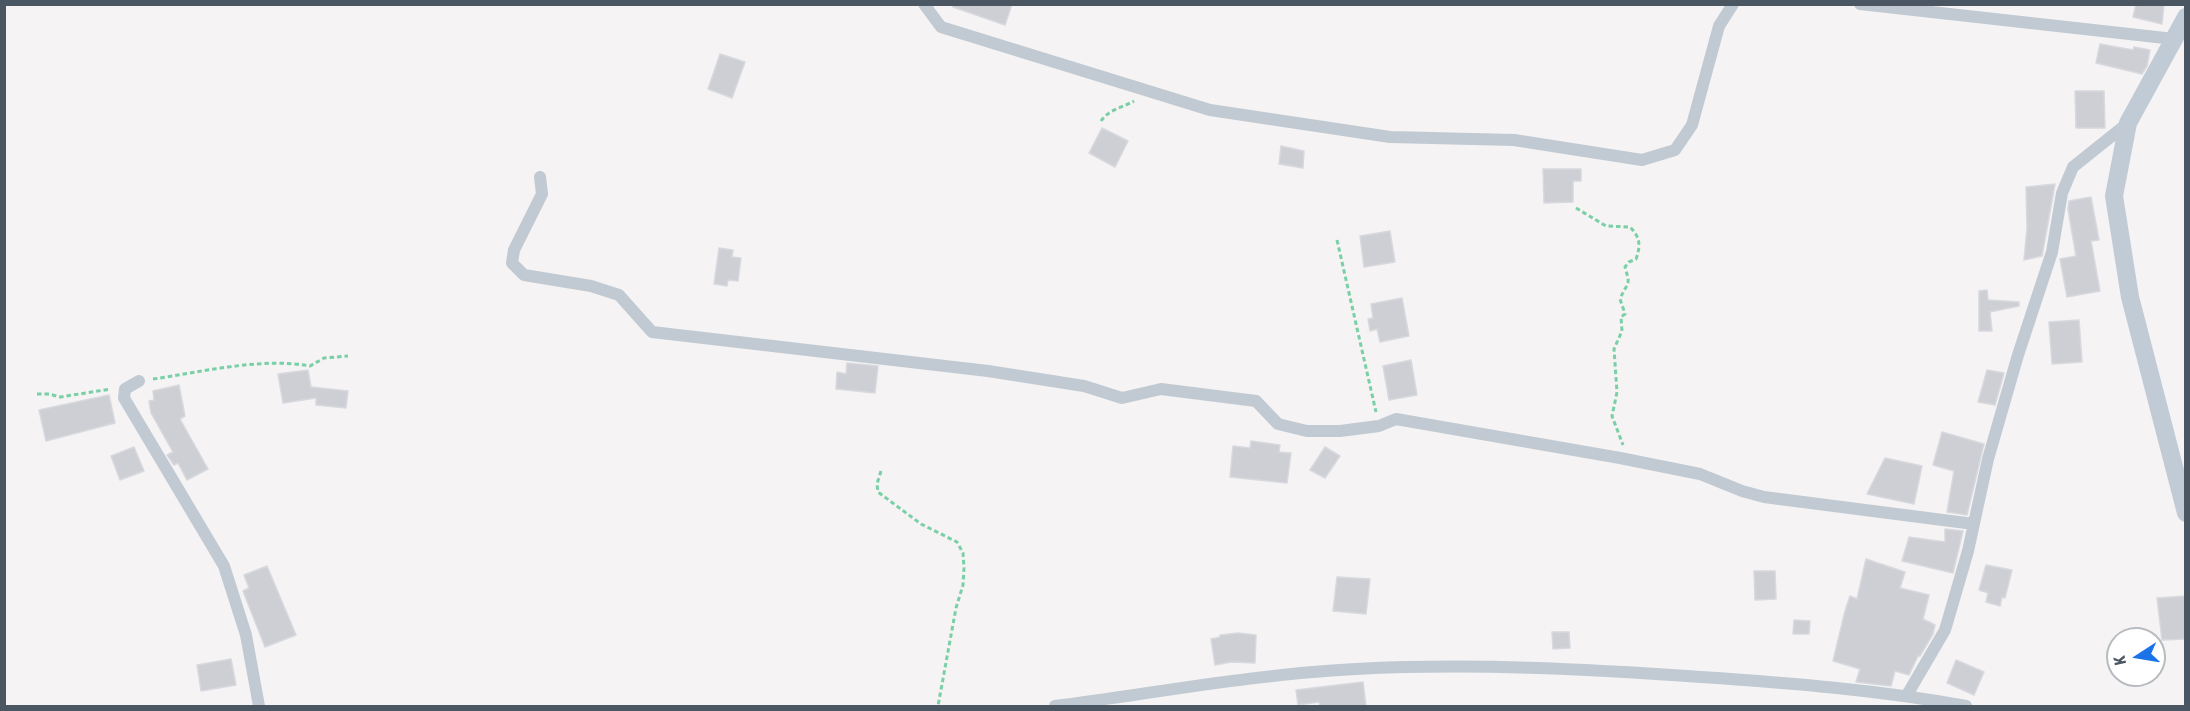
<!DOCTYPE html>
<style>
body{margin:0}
#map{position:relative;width:2190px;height:711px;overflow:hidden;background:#f5f3f3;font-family:"Roboto Condensed",sans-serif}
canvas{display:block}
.frame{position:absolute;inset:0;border:6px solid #4a5661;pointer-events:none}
.north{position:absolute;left:2106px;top:627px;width:60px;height:60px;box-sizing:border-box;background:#fff;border:2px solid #b7bbc0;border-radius:50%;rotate:258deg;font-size:16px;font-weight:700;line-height:24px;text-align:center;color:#4a5661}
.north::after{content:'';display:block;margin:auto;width:21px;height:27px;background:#1a73e8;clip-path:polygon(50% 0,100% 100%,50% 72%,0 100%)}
</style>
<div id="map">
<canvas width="2190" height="711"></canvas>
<div class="frame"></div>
<div class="north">K</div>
</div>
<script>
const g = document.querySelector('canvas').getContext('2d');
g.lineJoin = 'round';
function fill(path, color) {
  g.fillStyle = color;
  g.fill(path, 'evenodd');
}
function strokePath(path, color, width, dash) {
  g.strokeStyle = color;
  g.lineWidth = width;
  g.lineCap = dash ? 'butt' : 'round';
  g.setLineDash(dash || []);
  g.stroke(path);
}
const building = new Path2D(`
 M 953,4 L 1012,4 L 1005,25 L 953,7 Z
 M 2136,4 L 2164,4 L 2162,24 L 2133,17 Z
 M 2100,44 L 2133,50 L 2134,47 L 2150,50 L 2147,66 L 2142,74 L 2096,63 Z
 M 720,54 L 745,62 L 732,98 L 708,89 Z
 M 2075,91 L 2104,91 L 2105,128 L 2076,128 Z
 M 1102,128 L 1128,141 L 1115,167 L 1089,153 Z
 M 1281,146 L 1304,151 L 1303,168 L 1279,164 Z
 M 1543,169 L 1581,169 L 1581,181 L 1573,181 L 1573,202 L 1544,203 Z
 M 2055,184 L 2042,256 L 2024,260 L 2027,228 L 2026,187 Z
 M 2091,197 L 2099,240 L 2091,241 L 2100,291 L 2067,297 L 2060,259 L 2076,256 L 2068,209 L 2069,201 Z
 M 1390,231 L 1395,262 L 1364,267 L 1360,236 Z
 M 719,248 L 733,250 L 732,257 L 741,258 L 738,281 L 728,280 L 727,286 L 714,284 Z
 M 1987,290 L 1988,300 L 2019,302 L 2019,306 L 1990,312 L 1992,331 L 1979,331 L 1979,291 Z
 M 1402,298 L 1409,336 L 1380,342 L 1377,329 L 1370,331 L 1368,319 L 1373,318 L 1371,304 Z
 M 2079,320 L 2082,362 L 2052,364 L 2049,322 Z
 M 1411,360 L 1417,395 L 1389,400 L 1383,366 Z
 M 847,363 L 878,366 L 875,393 L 836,389 L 837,372 L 846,374 Z
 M 308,370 L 311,387 L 348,391 L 346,408 L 316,405 L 316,398 L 283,403 L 278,374 Z
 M 1987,370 L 2004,373 L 1995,405 L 1978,402 Z
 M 179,385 L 185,416 L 180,419 L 208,469 L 187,480 L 178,463 L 174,465 L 167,455 L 173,452 L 151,413 L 149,401 L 154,400 L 153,391 Z
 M 109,395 L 115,423 L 46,441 L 39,410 Z
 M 1942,432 L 1984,444 L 1967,515 L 1947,512 L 1954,471 L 1933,465 Z
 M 1251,441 L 1280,445 L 1279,452 L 1291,453 L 1287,483 L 1230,477 L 1233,446 L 1250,448 Z
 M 134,447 L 144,471 L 120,480 L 111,456 Z
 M 1325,447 L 1340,456 L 1325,478 L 1310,470 Z
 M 1885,458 L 1922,466 L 1914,504 L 1867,494 Z
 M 1945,529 L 1963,531 L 1953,573 L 1902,561 L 1909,537 L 1945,542 Z
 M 1866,559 L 1905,572 L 1900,588 L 1929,595 L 1923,619 L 1935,625 L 1933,634 L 1920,656 L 1918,656 L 1909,675 L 1895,671 L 1891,686 L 1856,682 L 1860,669 L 1833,661 L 1845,611 L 1850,596 L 1857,599 Z
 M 1986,565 L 2012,570 L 2005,598 L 2002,597 L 2000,606 L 1986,602 L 1988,593 L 1979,590 Z
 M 267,566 L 296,635 L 265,647 L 243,591 L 249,588 L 244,575 Z
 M 1754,571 L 1775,571 L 1776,599 L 1755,600 Z
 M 1337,577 L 1370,579 L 1366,614 L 1333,611 Z
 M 2186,596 L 2186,639 L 2162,640 L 2157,598 Z
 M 1794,620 L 1810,621 L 1809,634 L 1793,634 Z
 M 1552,632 L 1569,632 L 1570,648 L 1553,649 Z
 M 1238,633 L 1256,635 L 1255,663 L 1231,662 L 1215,665 L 1211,639 L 1220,637 L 1220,635 Z
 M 231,659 L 236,685 L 201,691 L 197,665 Z
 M 1956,660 L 1984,672 L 1974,695 L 1947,683 Z
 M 1363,682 L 1366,706 L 1320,706 L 1319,702 L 1298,705 L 1296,690 Z`);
fill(building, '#cdcfd5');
strokePath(building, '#d7d9de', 1.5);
strokePath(new Path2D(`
 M 1101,121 C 1109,109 1122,108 1134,101
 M 1576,208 L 1606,226 L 1630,227 C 1640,237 1641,245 1636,259 L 1629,262 L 1625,267 C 1631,288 1628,280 1620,299 L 1625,314 L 1621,317 L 1622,331 L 1614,349 L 1617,392 L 1612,416 L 1623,445
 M 1337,240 L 1376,412
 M 153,379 C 202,372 262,357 310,366 L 324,358 L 348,356
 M 37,394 L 49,394 L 60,397 L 111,389
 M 881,471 L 877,484 L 878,492 L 921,524 L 957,542 L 963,553 L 964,568 L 963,585 L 956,608 L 938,706`), '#7ad0a6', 3, [4.5, 3]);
strokePath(new Path2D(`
 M 924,4 L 941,27 L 1210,110 L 1390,137 L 1514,140 L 1642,160 L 1675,150 L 1692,125 L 1719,26 L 1733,4
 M 1860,4 L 2174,39
 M 540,177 L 542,194 L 514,250 L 512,263 L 524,275 L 591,286 L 619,295 L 652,332 L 988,371 L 1084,386 L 1122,398 L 1161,389 L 1256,401 L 1278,424 L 1307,431 L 1340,431 L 1379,426 L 1396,419 L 1620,458 L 1700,474 L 1742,491 L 1764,497 L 1974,524
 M 139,381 L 125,389 L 124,398 L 224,566 L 246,635 L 259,706
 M 1907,695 L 1945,630 L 1968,551 L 1988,459 L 2018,355 L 2052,252 L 2062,193 L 2073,167 L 2128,123
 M 1055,706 C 1155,693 1256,674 1356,669 C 1472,663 1586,669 1701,677 C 1790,683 1879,690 1966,706`), '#c1cad2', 12);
strokePath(new Path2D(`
 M 2186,17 L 2128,123 L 2114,196 L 2130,297 L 2186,513`), '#c1cbd6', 18);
</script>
